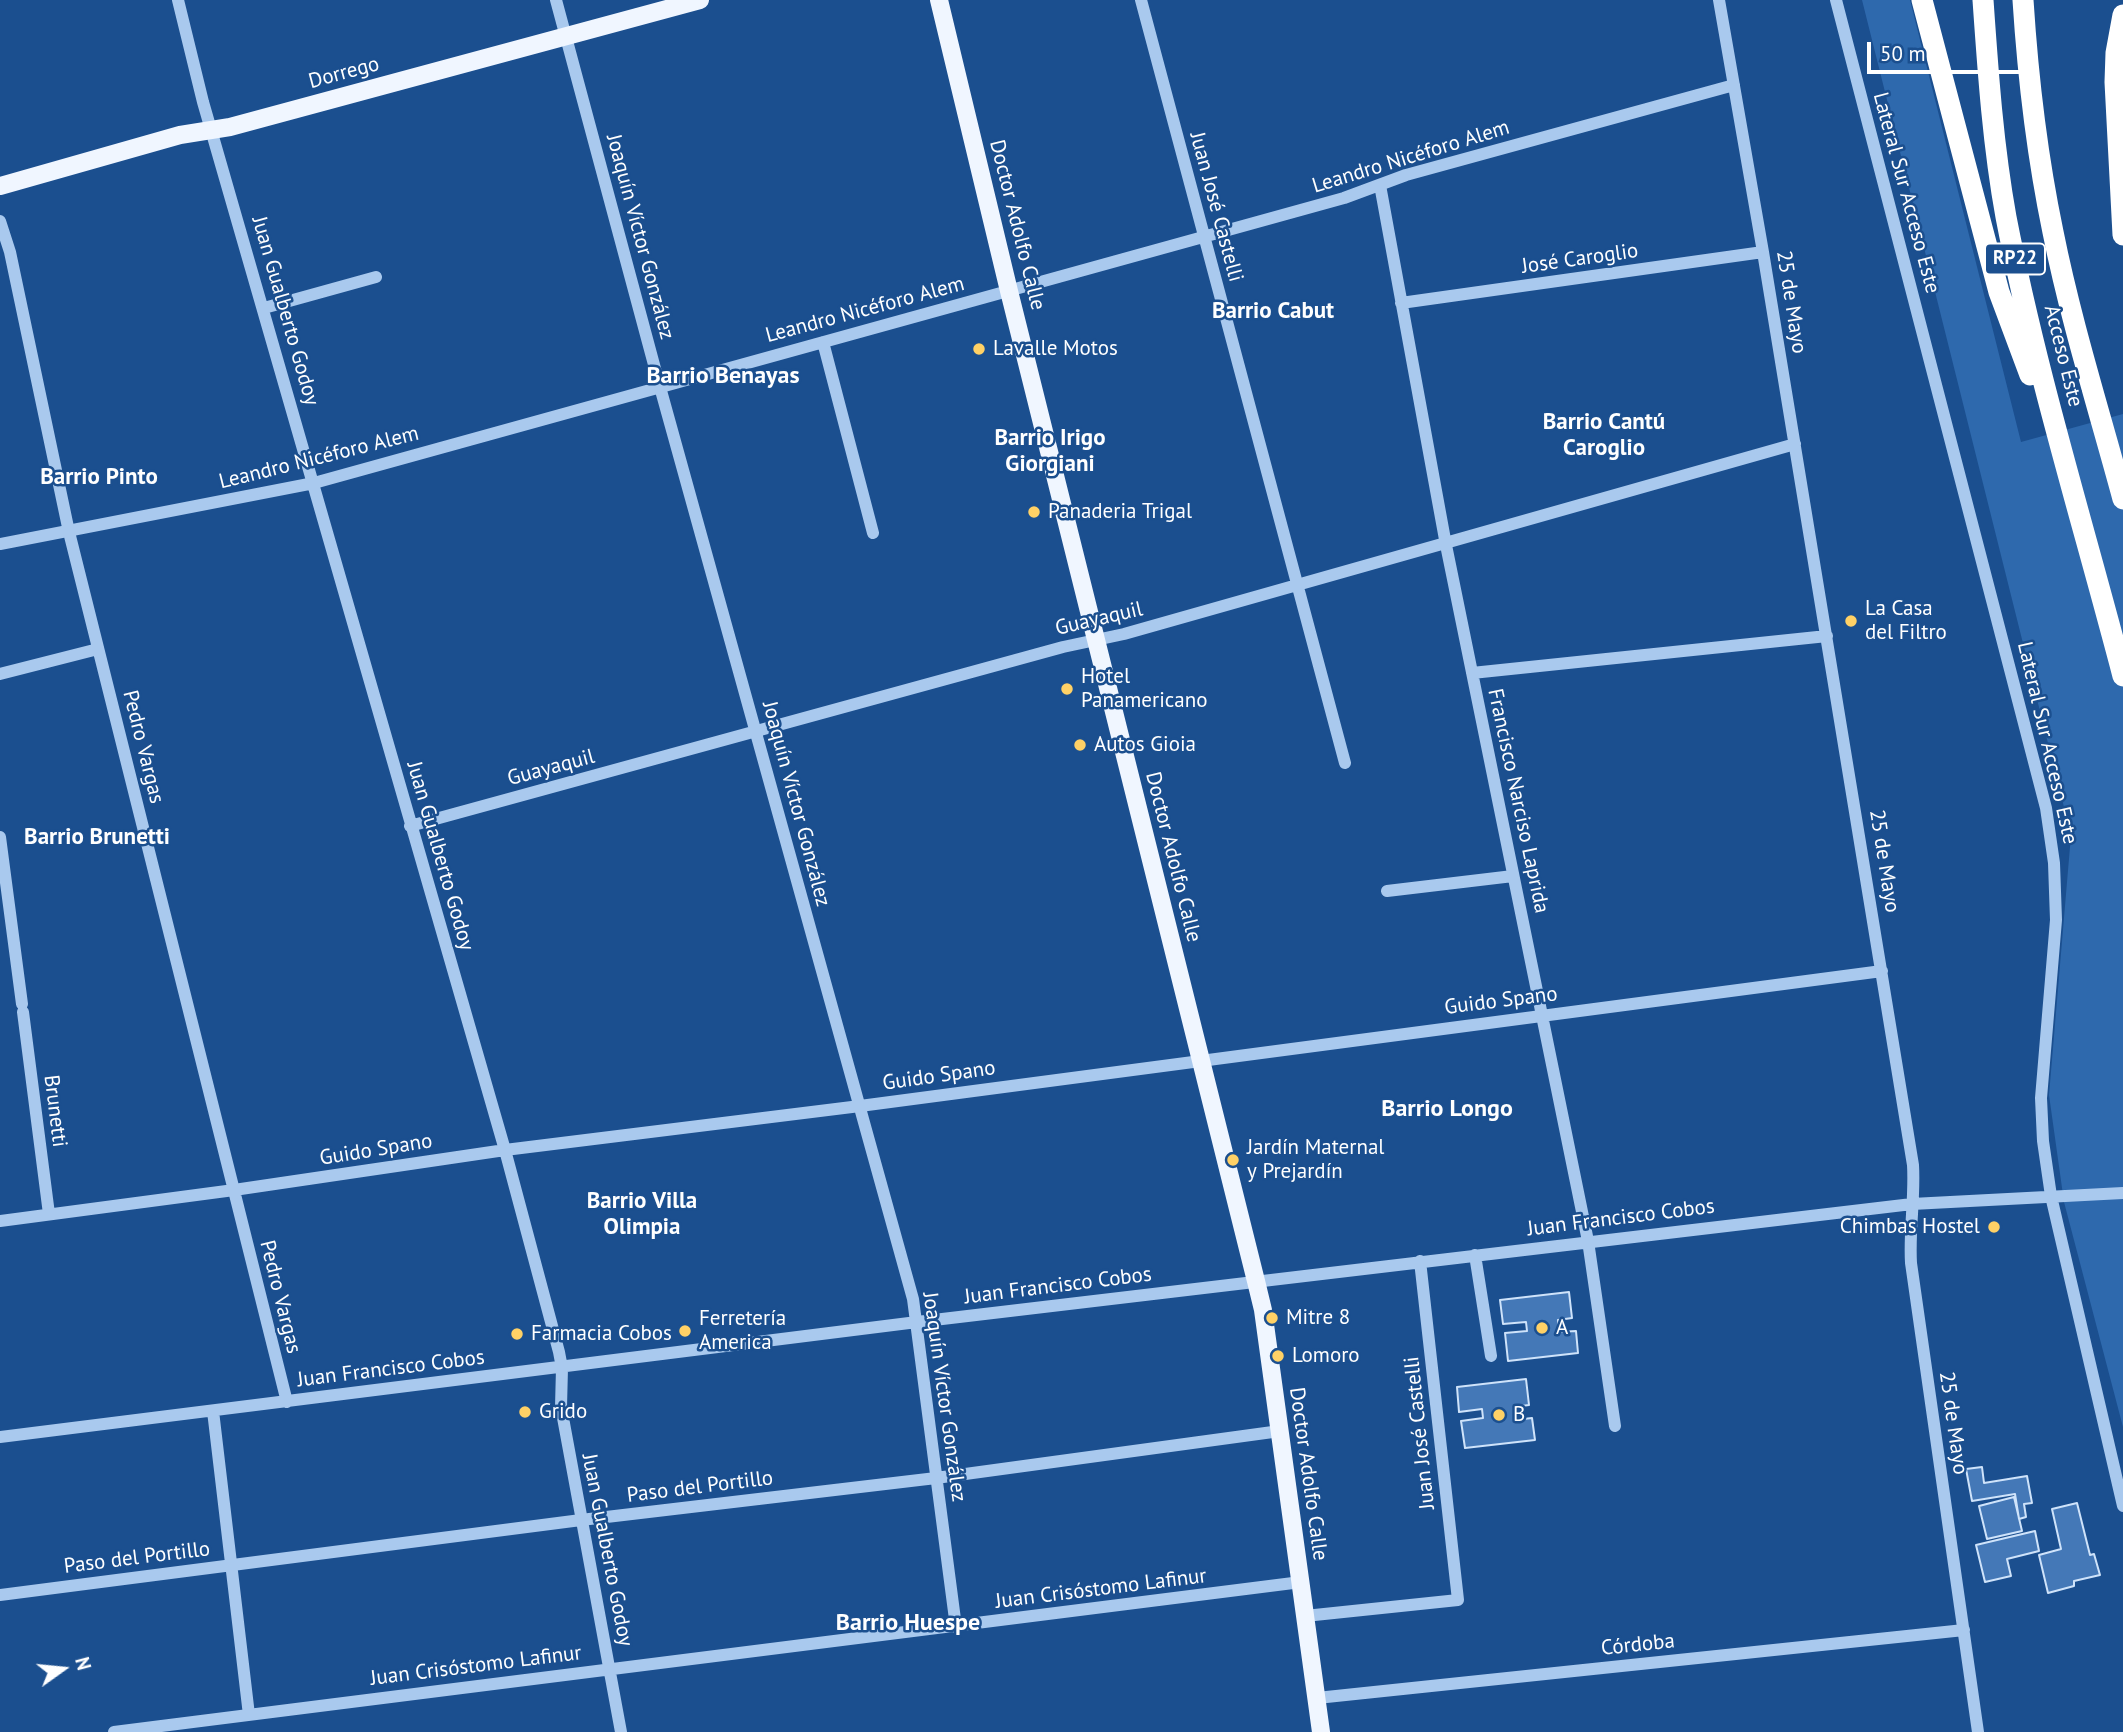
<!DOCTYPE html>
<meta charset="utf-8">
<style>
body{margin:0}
#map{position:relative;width:2123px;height:1732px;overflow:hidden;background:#1b4f8f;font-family:"PT Sans",sans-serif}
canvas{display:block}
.north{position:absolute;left:28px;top:1634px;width:70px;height:70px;-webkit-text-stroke:5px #1b4f8f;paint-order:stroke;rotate:75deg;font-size:19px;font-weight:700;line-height:28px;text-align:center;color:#fff}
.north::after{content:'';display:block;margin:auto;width:24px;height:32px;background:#fff;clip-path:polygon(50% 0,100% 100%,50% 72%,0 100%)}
.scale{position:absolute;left:1867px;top:42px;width:163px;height:32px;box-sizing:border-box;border:4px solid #fff;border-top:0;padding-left:9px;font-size:21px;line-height:24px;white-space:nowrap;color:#fff;-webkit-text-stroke:5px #1b4f8f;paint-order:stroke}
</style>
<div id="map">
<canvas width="2123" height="1732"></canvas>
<div class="north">N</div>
<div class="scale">50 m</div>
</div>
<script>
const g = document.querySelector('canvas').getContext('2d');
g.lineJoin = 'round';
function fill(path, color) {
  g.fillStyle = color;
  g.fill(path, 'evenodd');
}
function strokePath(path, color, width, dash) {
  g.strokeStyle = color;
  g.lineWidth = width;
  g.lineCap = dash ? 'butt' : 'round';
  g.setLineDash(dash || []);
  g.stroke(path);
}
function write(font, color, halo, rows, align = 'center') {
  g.font = font + ' "PT Sans",sans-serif';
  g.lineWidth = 5;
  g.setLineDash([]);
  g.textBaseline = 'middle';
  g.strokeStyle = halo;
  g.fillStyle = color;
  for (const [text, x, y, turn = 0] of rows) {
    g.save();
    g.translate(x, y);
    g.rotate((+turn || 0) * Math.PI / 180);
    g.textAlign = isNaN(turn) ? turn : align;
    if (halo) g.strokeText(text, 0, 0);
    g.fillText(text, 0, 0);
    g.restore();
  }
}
fill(new Path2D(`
 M 1862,0 L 1910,0 L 2021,442 L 2123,414 L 2123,1427 L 2064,1202 L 2049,1095 L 2071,835 Z`), '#2e69ad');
const building = new Path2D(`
 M 1569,1292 L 1572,1318 L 1558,1320 L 1559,1332 L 1576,1331 L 1578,1353 L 1508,1361 L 1505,1333 L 1527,1331 L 1526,1322 L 1503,1324 L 1500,1300 Z
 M 1526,1379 L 1529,1405 L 1514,1407 L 1515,1420 L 1532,1418 L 1535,1440 L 1465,1448 L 1461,1421 L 1483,1418 L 1482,1409 L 1459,1412 L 1457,1387 Z
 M 1982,1467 L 1984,1483 L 2027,1476 L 2032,1503 L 2024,1504 L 2026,1517 L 2019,1519 L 2015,1494 L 1972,1501 L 1966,1469 Z
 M 2014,1497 L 2022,1531 L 1987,1539 L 1979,1506 Z
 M 2077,1503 L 2090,1555 L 2094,1554 L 2100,1575 L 2074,1581 L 2074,1586 L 2048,1593 L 2039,1555 L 2061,1549 L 2052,1509 Z
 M 2035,1531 L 2039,1551 L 2007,1559 L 2011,1576 L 1985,1582 L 1976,1545 Z`);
fill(building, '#4478b7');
strokePath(building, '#cfe3fa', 2);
strokePath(new Path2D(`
 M 178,0 L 203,102 L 505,1150 L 559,1352 L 562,1368 L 561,1407 L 621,1732
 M 556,0 L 660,387 L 913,1299 L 956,1627
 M 1141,0 L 1345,763
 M 1719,0 L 1763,252 L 1913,1165 C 1915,1198 1909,1230 1911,1263 L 1978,1732
 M 1836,0 L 2046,808 L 2054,863 L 2056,920 L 2041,1098 L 2043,1141 L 2051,1196 L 2123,1506
 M 1380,185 L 1446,545 L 1588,1241 L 1615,1426
 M 0,221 L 10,252 L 69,532 L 287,1402
 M 1401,303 L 1763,252
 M 264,308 L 376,277
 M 823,342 L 873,533
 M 0,544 L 314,483 L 1344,198 L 1406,175 L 1734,85
 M 1472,673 L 1827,636
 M 0,674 L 98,649
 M 410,826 L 1063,647 L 1124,634 L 1795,444
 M 0,837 L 22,1004
 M 1387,891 L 1513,876
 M 23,1012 L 49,1214
 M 0,1221 L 234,1190 L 505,1150 L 860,1106 L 1882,971
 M 1475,1255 L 1491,1356
 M 213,1411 L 249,1715
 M 0,1437 L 917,1322 L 1912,1204 L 2123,1193
 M 0,1595 L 581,1520 L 936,1478 L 1280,1431
 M 1305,1616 L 1458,1600 L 1420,1261
 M 1317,1698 L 1964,1630
 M 114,1732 L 1301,1582`), '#a9c9ee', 12);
strokePath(new Path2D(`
 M 939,0 L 1009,291 L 1256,1281 L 1263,1310 L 1321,1732
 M 0,186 L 180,135 L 230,127 L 700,0`), '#f0f6ff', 18);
strokePath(new Path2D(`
 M 1922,0 L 1999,292 L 2030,375
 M 1983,0 C 1988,72 1993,145 2006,217 C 2036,372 2083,523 2123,676
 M 2023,0 C 2028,78 2037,155 2053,232 C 2071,322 2099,410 2123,499
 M 2123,15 L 2116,53 L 2115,82 L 2123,235`), '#fff', 21);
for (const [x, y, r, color] of [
 [979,349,7,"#ffd166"],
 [1034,512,7,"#ffd166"],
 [1851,621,7,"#ffd166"],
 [1067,689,7,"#ffd166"],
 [1080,745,7,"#ffd166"],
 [1233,1160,7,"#ffd166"],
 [1994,1227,7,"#ffd166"],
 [1272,1318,7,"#ffd166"],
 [1542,1328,7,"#ffd166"],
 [685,1331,7,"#ffd166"],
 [517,1334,7,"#ffd166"],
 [1278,1356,7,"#ffd166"],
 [525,1412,7,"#ffd166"],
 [1499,1415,7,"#ffd166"]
]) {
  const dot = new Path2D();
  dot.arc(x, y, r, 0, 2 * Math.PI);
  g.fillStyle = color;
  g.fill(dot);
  strokePath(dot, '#1b4f8f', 2.5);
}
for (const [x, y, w] of [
 [2015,259,60]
]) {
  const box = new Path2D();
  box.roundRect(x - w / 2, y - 15.5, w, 31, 5);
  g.fillStyle = '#1b4f8f';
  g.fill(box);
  strokePath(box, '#fff', 2);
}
write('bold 19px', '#fff', null, [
 ["RP22",2015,259]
]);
write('21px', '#fff', '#1b4f8f', [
 ["Dorrego",344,73,-15],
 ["Leandro Nicéforo Alem",1411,157,-17],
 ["Lateral Sur Acceso Este",1906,193,75],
 ["Juan José Castelli",1216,207,75],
 ["Doctor Adolfo Calle",1017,225,76],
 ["Joaquín Víctor González",640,237,75],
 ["José Caroglio",1580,259,-8],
 ["25 de Mayo",1791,302,81],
 ["Leandro Nicéforo Alem",865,310,-15],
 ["Juan Gualberto Godoy",285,311,74],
 ["Acceso Este",2063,356,76],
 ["Leandro Nicéforo Alem",319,458,-14],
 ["Guayaquil",1099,619,-13],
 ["Lateral Sur Acceso Este",2047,743,77],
 ["Pedro Vargas",143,747,76],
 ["Guayaquil",551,768,-15],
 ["Francisco Narciso Laprida",1518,801,78],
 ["Joaquín Víctor González",796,804,75],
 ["Juan Gualberto Godoy",440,856,74],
 ["Doctor Adolfo Calle",1173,857,76],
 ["25 de Mayo",1884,861,81],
 ["Guido Spano",1501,1001,-7],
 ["Guido Spano",939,1076,-8],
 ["Brunetti",55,1111,83],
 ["Guido Spano",376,1150,-9],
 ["Juan Francisco Cobos",1621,1218,-7],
 ["Juan Francisco Cobos",1058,1286,-7],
 ["Pedro Vargas",280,1297,76],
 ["Juan Francisco Cobos",391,1369,-7],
 ["Joaquín Víctor González",944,1397,82],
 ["25 de Mayo",1953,1423,82],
 ["Juan José Castelli",1420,1433,-96],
 ["Doctor Adolfo Calle",1308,1474,82],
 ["Paso del Portillo",700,1487,-7],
 ["Juan Gualberto Godoy",607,1550,79],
 ["Paso del Portillo",137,1558,-7],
 ["Juan Crisóstomo Lafinur",1101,1589,-7],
 ["Córdoba",1638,1645,-6],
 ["Juan Crisóstomo Lafinur",476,1666,-7]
]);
write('21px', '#fff', '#1b4f8f', [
 ["Lavalle Motos",993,349],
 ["Panaderia Trigal",1048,512],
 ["La Casa",1865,609],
 ["del Filtro",1865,633],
 ["Hotel",1081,677],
 ["Panamericano",1081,701],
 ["Autos Gioia",1094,745],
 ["Jardín Maternal",1247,1148],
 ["y Prejardín",1247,1172],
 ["Chimbas Hostel",1980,1227,"right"],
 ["Mitre 8",1286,1318],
 ["Ferretería",699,1319],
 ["America",699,1343],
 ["A",1556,1328],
 ["Farmacia Cobos",531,1334],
 ["Lomoro",1292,1356],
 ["Grido",539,1412],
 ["B",1513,1415]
], 'left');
write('bold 23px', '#fff', '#1b4f8f', [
 ["Barrio Cabut",1273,311],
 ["Barrio Cantú",1604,422],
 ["Caroglio",1604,448],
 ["Barrio Irigo",1050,438],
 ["Giorgiani",1050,464],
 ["Barrio Pinto",99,477],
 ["Barrio Brunetti",97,837],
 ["Barrio Villa",642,1201],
 ["Olimpia",642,1227]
]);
write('bold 24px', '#fff', '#1b4f8f', [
 ["Barrio Benayas",723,376],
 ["Barrio Longo",1447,1109],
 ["Barrio Huespe",908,1623]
]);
</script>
